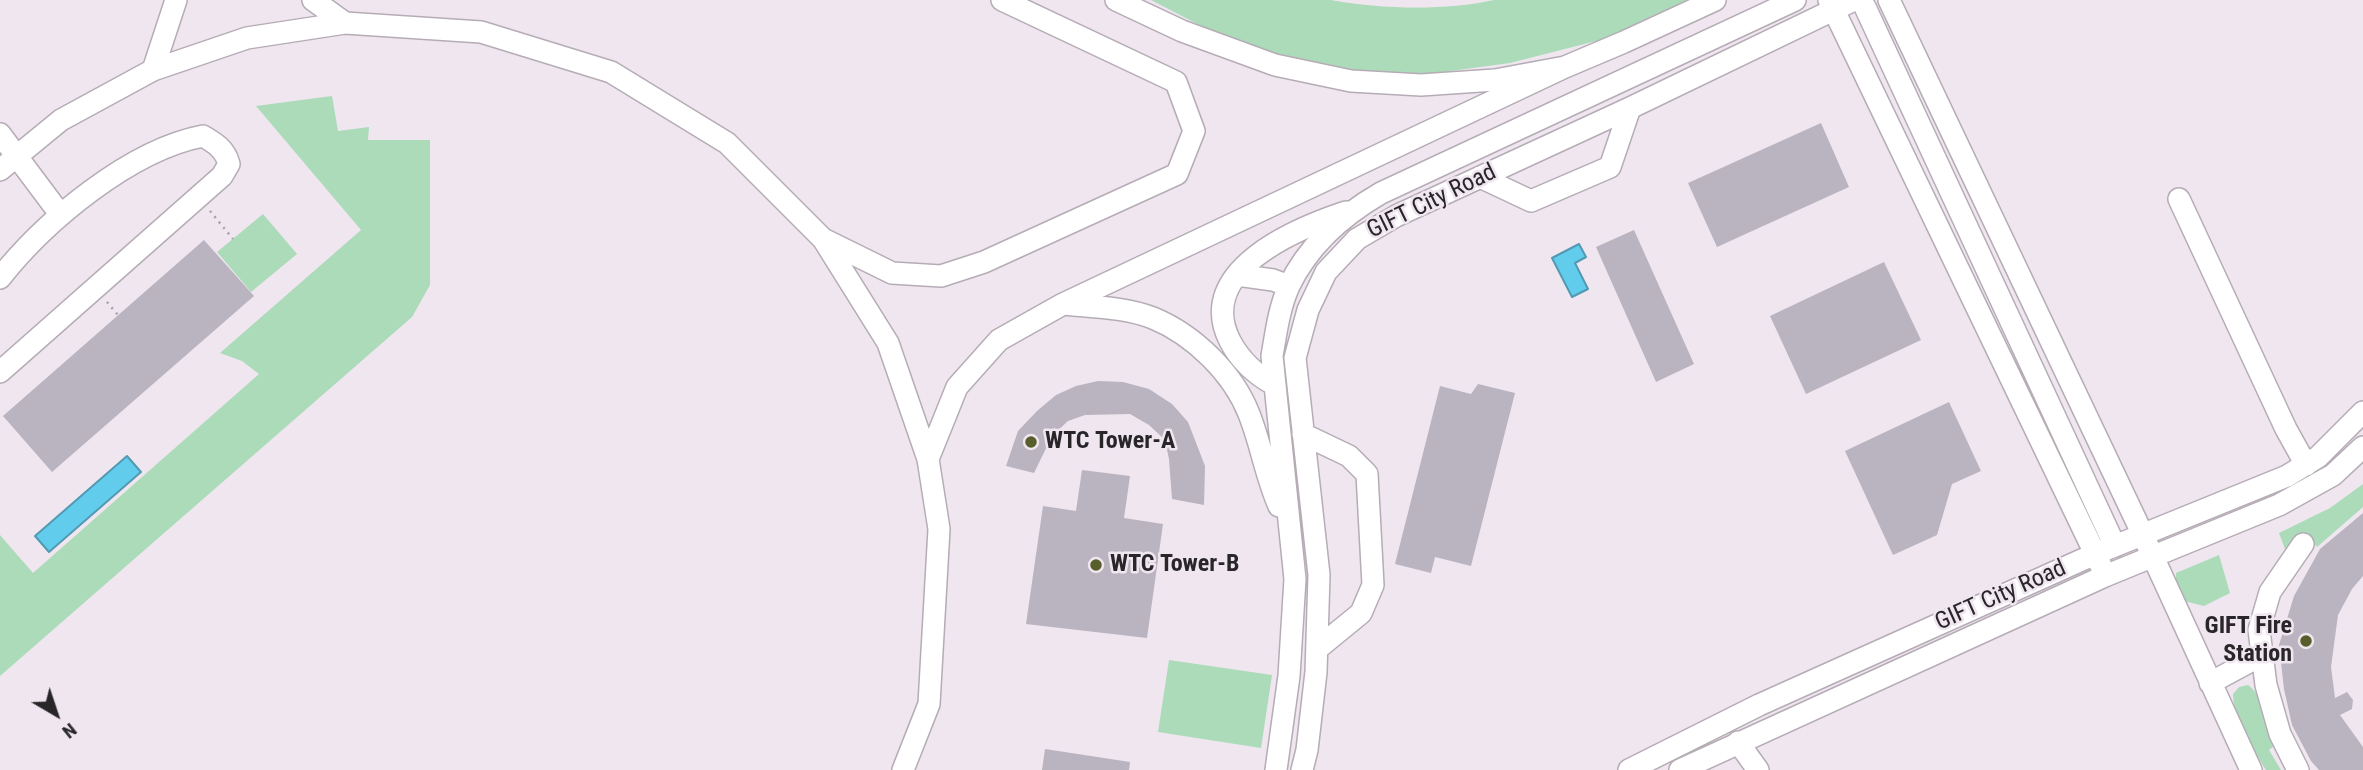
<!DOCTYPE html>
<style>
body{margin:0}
#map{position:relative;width:2363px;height:770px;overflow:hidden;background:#efe6f0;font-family:"Roboto Condensed",sans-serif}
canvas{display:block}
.north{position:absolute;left:21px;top:679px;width:70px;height:70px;-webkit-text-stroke:5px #efe6f0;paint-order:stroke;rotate:141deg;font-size:19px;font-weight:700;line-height:28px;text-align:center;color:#292629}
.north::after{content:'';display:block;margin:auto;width:24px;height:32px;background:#292629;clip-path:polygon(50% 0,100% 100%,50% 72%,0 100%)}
</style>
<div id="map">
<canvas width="2363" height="770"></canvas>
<div class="north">N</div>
</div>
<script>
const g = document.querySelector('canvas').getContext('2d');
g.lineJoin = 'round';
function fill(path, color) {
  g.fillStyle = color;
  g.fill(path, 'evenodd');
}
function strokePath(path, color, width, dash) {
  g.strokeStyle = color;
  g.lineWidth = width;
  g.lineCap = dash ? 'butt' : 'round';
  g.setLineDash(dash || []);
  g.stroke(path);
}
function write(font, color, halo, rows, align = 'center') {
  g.font = font + ' "Roboto Condensed",sans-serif';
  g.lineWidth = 5;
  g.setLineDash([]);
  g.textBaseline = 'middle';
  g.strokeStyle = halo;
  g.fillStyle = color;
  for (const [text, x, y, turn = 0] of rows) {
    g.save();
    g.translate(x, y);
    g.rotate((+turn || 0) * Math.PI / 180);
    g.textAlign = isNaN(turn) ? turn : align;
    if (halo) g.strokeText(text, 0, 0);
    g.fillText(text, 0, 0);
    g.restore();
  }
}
fill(new Path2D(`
 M 1151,0 L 1331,0 C 1381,9 1444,11 1494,0 L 1688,0 L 1600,40 L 1510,63 L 1421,75 L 1367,72 L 1311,64 L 1234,43 Z
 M 332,96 L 338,131 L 369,127 L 368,140 L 430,140 L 430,285 L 412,317 L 0,676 L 0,535 L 33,573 L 259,374 L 242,361 L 220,353 L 361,230 L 256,106 Z
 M 263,214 L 297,254 L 251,292 L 217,252 Z
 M 2363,484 L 2363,507 L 2317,547 L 2306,534 L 2285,549 L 2279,533 L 2330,508 Z
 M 2219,555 L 2230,593 L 2204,606 L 2184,601 L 2176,586 L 2176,573 Z
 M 1169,660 L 1272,675 L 1261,748 L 1158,732 Z
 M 2248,685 C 2265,697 2270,725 2276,744 L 2269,750 L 2281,770 L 2266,770 C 2252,747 2234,722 2233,694 L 2239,687 Z`), '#acdbb9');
const water = new Path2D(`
 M 1579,244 L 1586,257 L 1575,263 L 1588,289 L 1572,297 L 1552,258 Z
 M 127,456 L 141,472 L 49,552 L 35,536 Z`);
fill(water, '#62ccec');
strokePath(water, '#519ab2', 2);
fill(new Path2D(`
 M 1821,123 L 1849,187 L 1717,247 L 1688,183 Z
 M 1634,230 L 1694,364 L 1656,382 L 1596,247 Z
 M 204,240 L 254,296 L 52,472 L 3,416 Z
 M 1884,262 L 1921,340 L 1806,394 L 1770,316 Z
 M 1098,381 L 1123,382 L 1149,389 L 1172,404 L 1188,422 L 1205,466 L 1204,505 L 1172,499 L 1169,459 L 1165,440 L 1149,425 L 1130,414 L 1085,415 L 1068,421 L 1052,436 L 1034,473 L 1006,466 L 1018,431 L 1037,411 L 1056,395 L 1076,386 Z
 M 1478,384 L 1515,393 L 1471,566 L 1435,557 L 1431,573 L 1395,564 L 1440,386 L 1471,394 Z
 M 1949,402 L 1981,471 L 1952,484 L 1937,535 L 1893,555 L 1845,451 Z
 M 1082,470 L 1130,476 L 1124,518 L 1163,524 L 1147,638 L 1026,624 L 1043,506 L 1076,511 Z
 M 2363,513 L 2363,576 L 2352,589 L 2338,615 L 2331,667 L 2335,698 L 2347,692 L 2353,700 L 2352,709 L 2340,715 L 2363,747 L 2363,770 L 2319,770 L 2311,761 L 2292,725 L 2284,689 L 2279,645 L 2294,596 L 2320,549 Z
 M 1045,749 L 1130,762 L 1129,770 L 1042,770 Z`), '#b9b4bf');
const minor = new Path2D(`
 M 313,0 L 345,23
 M 1116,0 L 1182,31 L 1275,65 L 1351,81 L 1421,85 L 1495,80 L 1565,67 L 1624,42 L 1715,0
 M 1829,0 L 2101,566
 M 1889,0 L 2143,535 L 2251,770
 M 1865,7 L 2115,546
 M 153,70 L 176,0
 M 0,134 L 60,214
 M 0,170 L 61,120 L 153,70 L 247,38 L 345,23 L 481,32 L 611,72 L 727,143 L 823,239 L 888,343 L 928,459 L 939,529 L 929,704 L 903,770
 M 1480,177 L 1531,201 L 1610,167 L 1630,108
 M 2179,199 L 2286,429 L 2306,465
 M 823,239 L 892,273 L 941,276 L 984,262 L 1177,174 L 1194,131 L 1176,82 L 1002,0
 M 1237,275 L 1273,280 L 1289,286
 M 0,278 C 45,221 130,150 203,136 C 215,143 225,149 229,164 L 222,176 L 0,372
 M 1063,304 C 1092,307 1125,307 1153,318 C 1194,335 1233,373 1249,414 C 1261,444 1266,477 1279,506
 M 1275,385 C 1256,375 1240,360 1230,341 C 1194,271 1295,229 1346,212
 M 1303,434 L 1349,456 L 1367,474 L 1373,585 L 1361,613 L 1317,649
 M 928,459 L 957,387 L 999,340 L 1063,304 L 1565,67
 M 2210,683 L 2262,655
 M 1738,742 L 1758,770
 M 1276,770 L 1289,676 L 1295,579 L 1272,356 C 1276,333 1279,308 1289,286 C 1308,246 1343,215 1381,193 L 1795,0
 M 1302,770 L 1307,750 L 1316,672 L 1319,575 L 1295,358 L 1308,310 L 1326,272 L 1357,239 L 1396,216 L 1630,108 L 1854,0
 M 1629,770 L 1759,705 L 2095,554 L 2287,476 L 2318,457 L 2363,412
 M 1680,770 L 2105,576 L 2279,505 L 2333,475 L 2363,447
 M 2298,770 L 2280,734 L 2266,685 L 2259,630 L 2270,592 L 2303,544`);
strokePath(minor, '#b5acb6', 24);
strokePath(new Path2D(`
 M 210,211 L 233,239
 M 107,302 L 118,315`), '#a7a0a7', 2.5, [2, 5]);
strokePath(minor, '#fff', 21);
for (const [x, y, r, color] of [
 [1031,442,7,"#575d2b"],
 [1096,565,7,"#575d2b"],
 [2306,641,7,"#575d2b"]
]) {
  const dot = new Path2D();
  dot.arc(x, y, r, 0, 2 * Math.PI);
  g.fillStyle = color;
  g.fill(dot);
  strokePath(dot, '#efe6f0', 2.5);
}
write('24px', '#292629', '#efe6f0', [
 ["GIFT City Road",1432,202,-26],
 ["GIFT City Road",2001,596,-24]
]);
write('bold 24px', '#292629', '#efe6f0', [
 ["WTC Tower-A",1045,442],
 ["WTC Tower-B",1110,565],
 ["GIFT Fire",2292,627,"right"],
 ["Station",2292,655,"right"]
], 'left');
</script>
